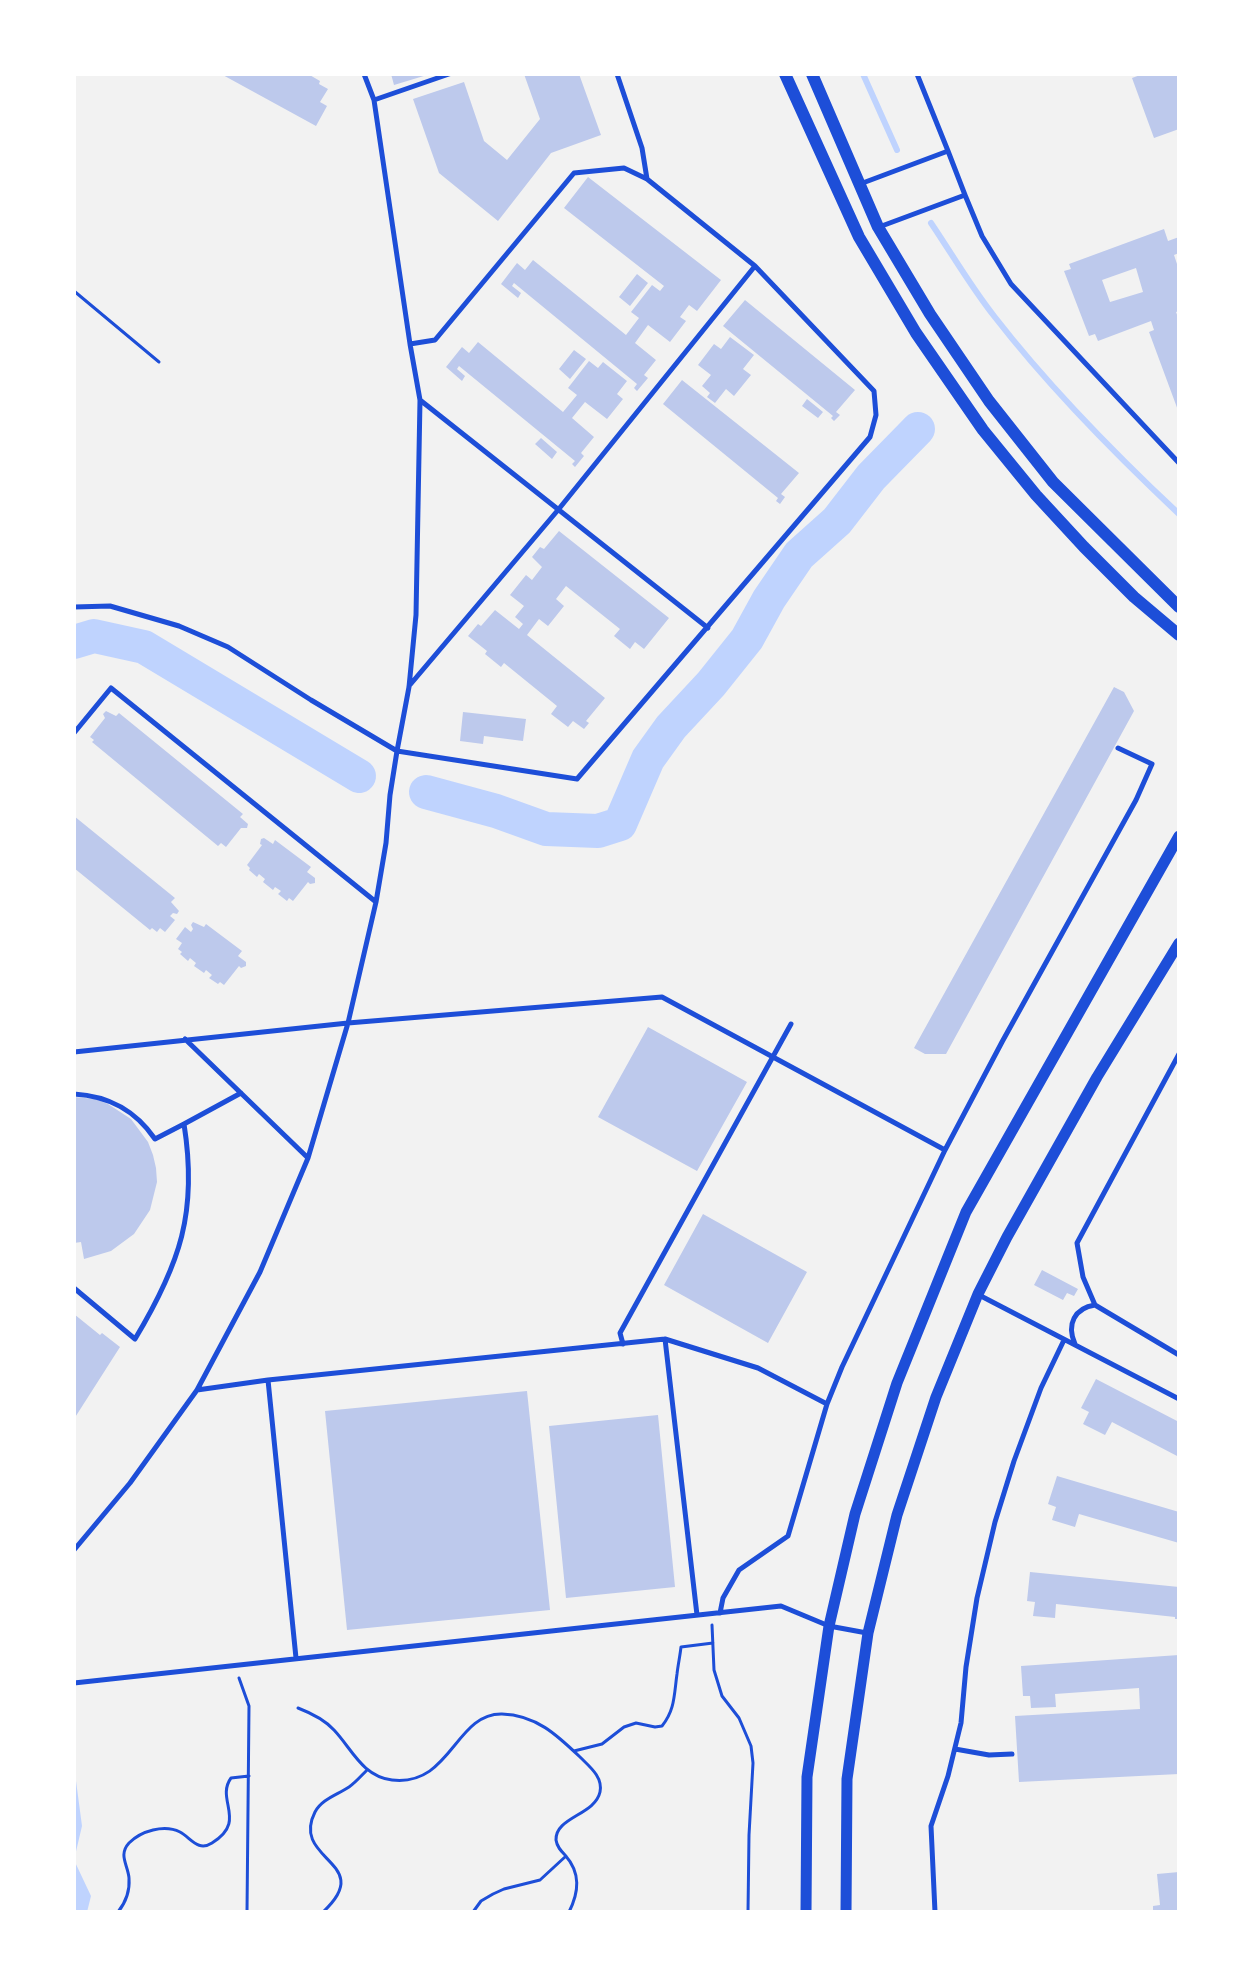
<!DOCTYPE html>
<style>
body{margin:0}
#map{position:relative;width:1253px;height:1986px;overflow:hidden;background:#f2f2f2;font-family:Lora,serif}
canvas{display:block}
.frame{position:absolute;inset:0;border:76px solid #fff;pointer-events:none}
</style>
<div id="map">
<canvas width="1253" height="1986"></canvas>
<div class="frame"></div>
</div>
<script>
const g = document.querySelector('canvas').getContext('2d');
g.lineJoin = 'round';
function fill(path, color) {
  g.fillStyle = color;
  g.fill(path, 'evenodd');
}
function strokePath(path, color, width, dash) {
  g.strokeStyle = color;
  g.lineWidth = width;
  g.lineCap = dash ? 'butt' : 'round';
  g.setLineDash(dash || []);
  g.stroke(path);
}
fill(new Path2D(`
 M 74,1766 L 82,1826 L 74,1860 L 91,1896 L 87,1912 L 74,1912 Z`), '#bfd3fe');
strokePath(new Path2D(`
 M 863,74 L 897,150
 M 931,223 C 952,254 971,287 994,316 C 1049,387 1113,452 1179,514`), '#bfd3fe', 6);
strokePath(new Path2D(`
 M 74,642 L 94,636 L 144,647 L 359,776
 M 426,792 L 496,811 L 546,829 L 598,831 L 620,824 L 648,759 L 671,727 L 711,684 L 747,639 L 769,599 L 799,555 L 837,521 L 871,477 L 918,429`), '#bfd3fe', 34);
fill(new Path2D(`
 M 221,74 L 308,74 L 320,81 L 319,84 L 328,89 L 320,102 L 327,106 L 316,126 Z
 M 391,74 L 427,74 L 427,75 L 394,85 Z
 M 524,74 L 579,74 L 601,135 L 551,153 L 498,221 L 439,173 L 413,99 L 464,82 L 484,141 L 507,160 L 540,119 Z
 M 1143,74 L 1179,74 L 1179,129 L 1154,138 L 1132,78 Z
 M 588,177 L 721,280 L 697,311 L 689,305 L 680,317 L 686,321 L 670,342 L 648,325 L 635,343 L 656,360 L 644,375 L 648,378 L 637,391 L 634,388 L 637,384 L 514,283 L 512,286 L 521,293 L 518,298 L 501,284 L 517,263 L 525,270 L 533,260 L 626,335 L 639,318 L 631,312 L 652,285 L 660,291 L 664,286 L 564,208 Z
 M 1164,229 L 1168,241 L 1179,237 L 1179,253 L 1174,255 L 1179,270 L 1179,311 L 1176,312 L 1179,320 L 1179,413 L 1149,332 L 1154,330 L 1151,321 L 1098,341 L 1095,334 L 1089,336 L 1064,271 L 1071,269 L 1069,264 ZM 1136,268 L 1143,292 L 1110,302 L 1102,280 Z
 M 637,274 L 648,283 L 630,306 L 619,297 Z
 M 745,300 L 855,390 L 836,412 L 840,415 L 834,421 L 831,418 L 833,416 L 723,326 Z
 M 730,337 L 754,355 L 743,369 L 751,375 L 734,396 L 726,389 L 715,403 L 707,397 L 710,393 L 702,386 L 711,375 L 698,365 L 714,344 L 721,349 Z
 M 478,342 L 563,412 L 577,395 L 568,388 L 589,361 L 598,368 L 603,362 L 627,381 L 617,394 L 623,399 L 607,419 L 585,402 L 572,418 L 594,437 L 581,453 L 584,456 L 575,467 L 572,464 L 575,461 L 459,366 L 457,369 L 465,376 L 462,381 L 446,367 L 462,347 L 469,353 Z
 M 574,350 L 586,359 L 570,379 L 559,369 Z
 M 682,380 L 799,473 L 781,494 L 785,497 L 780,504 L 776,501 L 778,498 L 663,404 Z
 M 807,399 L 823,412 L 818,418 L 802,406 Z
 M 541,438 L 557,452 L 552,459 L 535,444 Z
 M 559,531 L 669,618 L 644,649 L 635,642 L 630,649 L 614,636 L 620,629 L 566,586 L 556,599 L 564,606 L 548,626 L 539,619 L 527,635 L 605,698 L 586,721 L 589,723 L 584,729 L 573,721 L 568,727 L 551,714 L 557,706 L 504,663 L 501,667 L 485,654 L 487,651 L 468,636 L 478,624 L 481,626 L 495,610 L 519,629 L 523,624 L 515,617 L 524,606 L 510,595 L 526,575 L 532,580 L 542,567 L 532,557 L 540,547 L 544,549 Z
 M 1114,687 L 1124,692 L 1134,711 L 946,1054 L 925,1054 L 914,1048 Z
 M 106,711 L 116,716 L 119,713 L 243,814 L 240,817 L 248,824 L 247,828 L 241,828 L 226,847 L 221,843 L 218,846 L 92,742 L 94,740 L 90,737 L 105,718 L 103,714 Z
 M 463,712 L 526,719 L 523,741 L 484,736 L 483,744 L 460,741 Z
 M 74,816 L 175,898 L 171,902 L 179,911 L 177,914 L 173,913 L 170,916 L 175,920 L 165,932 L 160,928 L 157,932 L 152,928 L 150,930 L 74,868 Z
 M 264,838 L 273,844 L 275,840 L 311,867 L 307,872 L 315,878 L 315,883 L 310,884 L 308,882 L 293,901 L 289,898 L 287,901 L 278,894 L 281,891 L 275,887 L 273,890 L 263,882 L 265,879 L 259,874 L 257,877 L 249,870 L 250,868 L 247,865 L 262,845 L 260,844 L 261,839 Z
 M 193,922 L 204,927 L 206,924 L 242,951 L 238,956 L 246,962 L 246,966 L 241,968 L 239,966 L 224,985 L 220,982 L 218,984 L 209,978 L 212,975 L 206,970 L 204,973 L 194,966 L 196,963 L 190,958 L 188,961 L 180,954 L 182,952 L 178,949 L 182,943 L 176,939 L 185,927 L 191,932 L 193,929 L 191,925 Z
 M 648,1027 L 747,1082 L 697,1171 L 598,1117 Z
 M 74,1097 L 95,1099 L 108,1104 L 131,1119 L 148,1142 L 153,1155 L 156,1168 L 157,1182 L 150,1210 L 134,1234 L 111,1251 L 84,1259 L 81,1242 L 74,1243 Z
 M 703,1214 L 807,1272 L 768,1343 L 664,1285 Z
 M 1042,1270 L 1078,1289 L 1074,1296 L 1067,1293 L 1063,1300 L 1034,1285 Z
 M 74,1314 L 100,1335 L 102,1333 L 120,1347 L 74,1419 Z
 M 1096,1379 L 1179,1422 L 1179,1457 L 1112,1422 L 1105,1435 L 1083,1424 L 1089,1412 L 1081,1408 Z
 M 527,1391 L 550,1610 L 347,1630 L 325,1411 Z
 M 658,1415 L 675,1587 L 566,1598 L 549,1426 Z
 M 1057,1476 L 1179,1512 L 1179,1543 L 1079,1514 L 1075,1527 L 1052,1520 L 1056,1507 L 1048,1504 Z
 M 1030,1572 L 1179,1587 L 1179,1619 L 1175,1619 L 1175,1617 L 1056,1604 L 1055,1618 L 1033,1616 L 1035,1602 L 1027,1601 Z
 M 1179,1655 L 1179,1774 L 1019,1782 L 1015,1716 L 1140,1709 L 1139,1688 L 1055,1694 L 1056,1707 L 1031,1708 L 1030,1696 L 1023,1696 L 1021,1666 Z
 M 1179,1872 L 1179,1912 L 1153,1912 L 1153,1906 L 1160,1905 L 1157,1874 Z`), '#bdc9ec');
strokePath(new Path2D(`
 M 74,291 L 159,362
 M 712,1625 L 714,1670 L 722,1696 L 739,1718 L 751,1746 L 753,1763 L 749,1835 L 748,1912
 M 239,1678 L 249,1706 L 247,1912
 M 298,1708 C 311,1713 324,1719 334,1730 C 352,1749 362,1776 392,1780 C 451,1787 455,1713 502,1714 C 536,1715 557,1735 580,1757 C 590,1767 603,1777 600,1792 C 595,1815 555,1817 556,1840 C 557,1847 561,1851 565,1855 C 581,1873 579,1892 569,1912
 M 574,1751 L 602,1744 L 624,1727 L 636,1723 L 655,1727 L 662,1726 C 675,1710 674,1695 677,1674 C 678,1665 680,1656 681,1647 L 713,1643
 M 118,1912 C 126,1902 130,1891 129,1878 C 128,1865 118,1855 129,1843 C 141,1831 164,1824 180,1832 C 191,1838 198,1852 212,1843 C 248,1821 215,1800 231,1778 L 249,1776
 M 323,1912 C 377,1862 290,1861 315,1812 C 322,1799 337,1795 349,1787 C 356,1782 361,1776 367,1770
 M 473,1912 L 481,1901 L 493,1894 L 504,1889 L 540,1880 L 566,1856`), '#1d4ed8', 3);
strokePath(new Path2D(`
 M 617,74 L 642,148 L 647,179
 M 917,74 L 948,151
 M 374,100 L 449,74
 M 860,184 L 948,151 L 965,195 L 879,227
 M 965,195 L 982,236 L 1011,284 L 1179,463
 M 420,400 L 708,628
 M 74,607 L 110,606 L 179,626 L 228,647 L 311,700 L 397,751 L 577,779 L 870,437 L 876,415 L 874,391 L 755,266 L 647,179 L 624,168 L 574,173 L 435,340 L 410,344
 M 409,686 L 558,510 L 755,266
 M 74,733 L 111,688 L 376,902
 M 185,1039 L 308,1158
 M 74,1052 L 348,1023 L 662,997 L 945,1150
 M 74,1094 C 109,1096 135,1110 155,1139 L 184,1124 C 198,1212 180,1264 135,1339 L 74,1288
 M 184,1124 L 241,1093
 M 979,1295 L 1179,1399
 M 1095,1305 L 1083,1277 L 1077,1243 L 1179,1054
 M 665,1339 L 697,1615
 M 623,1344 L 620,1333 L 791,1024
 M 1075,1344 C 1066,1324 1075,1308 1095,1305 L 1179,1355
 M 268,1380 L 296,1658
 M 197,1390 L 268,1380 L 665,1339 L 758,1368 L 827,1404
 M 74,1550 L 130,1483 L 197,1390 L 260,1272 L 308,1158 L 348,1023 L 376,902 L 386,843 L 390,795 L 397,751 L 409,687 L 416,615 L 420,400 L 410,344 L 374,100 L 364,74
 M 720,1613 L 723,1598 L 739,1570 L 788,1536 L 827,1404 L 842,1367 L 945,1150 L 1002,1042 L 1136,800 L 1152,764 L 1118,748
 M 74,1683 L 781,1606 L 829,1626 L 867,1633
 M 955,1749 L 989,1755 L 1012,1754
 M 935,1912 L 931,1826 L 948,1776 L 961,1723 L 966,1667 L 977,1598 L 995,1522 L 1014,1461 L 1041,1388 L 1064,1340`), '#1d4ed8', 5);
strokePath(new Path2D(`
 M 806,1912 L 807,1777 L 829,1626 L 855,1514 L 897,1383 L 966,1212 L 1179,836
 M 846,1912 L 847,1779 L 868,1633 L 897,1515 L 936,1397 L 978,1294 L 1007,1237 L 1097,1077 L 1179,943`), '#1d4ed8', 11);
strokePath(new Path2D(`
 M 785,74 L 859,237 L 916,333 L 983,430 L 1036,495 L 1084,547 L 1134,597 L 1179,635
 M 812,74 L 878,227 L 930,314 L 989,401 L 1053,482 L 1179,607`), '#1d4ed8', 12);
</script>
